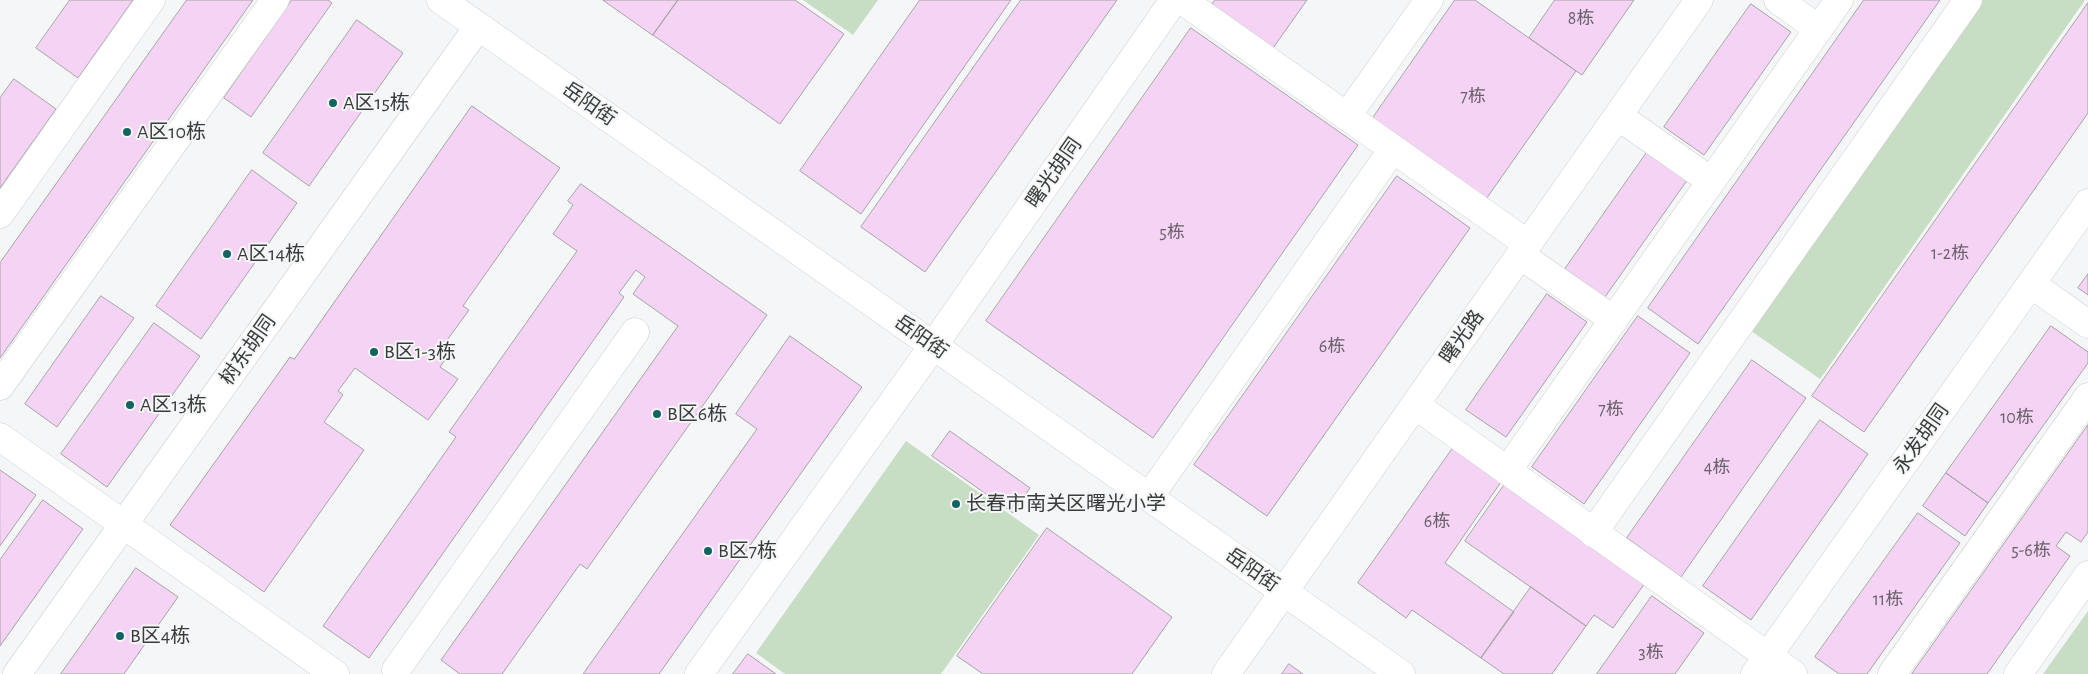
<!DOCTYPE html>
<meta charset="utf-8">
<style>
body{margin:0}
canvas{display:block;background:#f5f6f7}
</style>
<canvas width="2088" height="674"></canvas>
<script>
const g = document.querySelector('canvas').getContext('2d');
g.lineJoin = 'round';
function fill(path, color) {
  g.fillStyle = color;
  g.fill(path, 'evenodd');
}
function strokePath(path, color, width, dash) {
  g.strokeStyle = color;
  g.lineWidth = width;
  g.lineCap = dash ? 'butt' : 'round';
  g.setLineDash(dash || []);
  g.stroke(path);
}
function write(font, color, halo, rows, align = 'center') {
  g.font = font + ' "Alegreya Sans","Noto Sans SC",sans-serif';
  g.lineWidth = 4;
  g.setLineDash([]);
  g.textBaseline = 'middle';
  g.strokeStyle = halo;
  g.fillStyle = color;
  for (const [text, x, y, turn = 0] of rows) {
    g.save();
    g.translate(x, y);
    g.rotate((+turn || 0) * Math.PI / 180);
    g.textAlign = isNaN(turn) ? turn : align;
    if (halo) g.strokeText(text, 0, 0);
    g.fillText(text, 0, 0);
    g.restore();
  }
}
fill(new Path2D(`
 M 803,0 L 878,0 L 853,35 Z
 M 1978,0 L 2085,0 L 1820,379 L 1747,328 Z
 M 906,441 L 1039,535 L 941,674 L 785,674 L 756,653 Z
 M 2088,611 L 2088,674 L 2043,674 Z`), '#c7ddc4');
const building = new Path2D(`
 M 70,0 L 133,0 L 78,78 L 36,48 Z
 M 187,0 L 253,0 L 0,358 L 0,263 Z
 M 292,0 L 328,0 L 332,3 L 251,117 L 224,98 Z
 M 603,0 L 678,0 L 653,35 Z
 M 678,0 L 795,0 L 844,34 L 780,124 L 653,35 Z
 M 920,0 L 1011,0 L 861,214 L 800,171 Z
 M 1021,0 L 1117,0 L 925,272 L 861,227 Z
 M 1215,0 L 1307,0 L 1273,48 L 1212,5 Z
 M 1455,0 L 1475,0 L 1576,71 L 1484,202 L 1370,122 Z
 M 1555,0 L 1634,0 L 1582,75 L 1529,38 Z
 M 1864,0 L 1940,0 L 1698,344 L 1648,308 Z
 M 2088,3 L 2088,113 L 1864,432 L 1812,396 Z
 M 1751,4 L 1791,32 L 1704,155 L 1664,127 Z
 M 357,20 L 403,53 L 309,186 L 263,153 Z
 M 1191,28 L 1358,145 L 1153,438 L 986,321 Z
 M 14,79 L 56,109 L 0,188 L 0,98 Z
 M 472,106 L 560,168 L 463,306 L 469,310 L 445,343 L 453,348 L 440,367 L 458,379 L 428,420 L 355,368 L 338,391 L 343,395 L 324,422 L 364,450 L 264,592 L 170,525 L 290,357 L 294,359 Z
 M 1648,151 L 1688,179 L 1605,297 L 1565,269 Z
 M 252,170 L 297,203 L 201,339 L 156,306 Z
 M 1397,176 L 1470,228 L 1267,516 L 1194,465 Z
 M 581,184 L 767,315 L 587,569 L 580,564 L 502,674 L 460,674 L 441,660 L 678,326 L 633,294 L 645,277 L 636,270 L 619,293 L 624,297 L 369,658 L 323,626 L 456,437 L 449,432 L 577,251 L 553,234 L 573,205 L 568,201 Z
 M 2088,274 L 2088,295 L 2078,288 Z
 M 1547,294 L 1587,322 L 1506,437 L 1466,410 Z
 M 101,296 L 134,318 L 57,427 L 25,404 Z
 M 1638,316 L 1690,353 L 1584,504 L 1532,467 Z
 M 154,323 L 200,356 L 107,487 L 61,454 Z
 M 2051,326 L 2088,352 L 2088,363 L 1988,503 L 1946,473 Z
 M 790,336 L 862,387 L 659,674 L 583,674 L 757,429 L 736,414 Z
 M 1752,360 L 1806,398 L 1681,577 L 1627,538 Z
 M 1820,420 L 1868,454 L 1751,620 L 1703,586 Z
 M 2088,425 L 2088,532 L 2081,542 L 2066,532 L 2056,546 L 2070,556 L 1987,674 L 1912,674 Z
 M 950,431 L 1030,488 L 1013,513 L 932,456 Z
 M 1453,448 L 1501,482 L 1445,563 L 1514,612 L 1481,658 L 1412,610 L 1406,618 L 1358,583 Z
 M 0,470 L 36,495 L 0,546 Z
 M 1946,473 L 1988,503 L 1965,536 L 1923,506 Z
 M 1505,484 L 1645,583 L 1613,628 L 1594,615 L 1586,626 L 1465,541 Z
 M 43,500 L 83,529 L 0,646 L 0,560 Z
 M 1918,513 L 1960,543 L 1867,674 L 1839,674 L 1815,657 Z
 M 1047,528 L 1172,617 L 1132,674 L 983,674 L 957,656 Z
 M 136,568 L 178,597 L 124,674 L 61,674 Z
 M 1531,587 L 1586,626 L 1552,674 L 1504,674 L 1481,658 Z
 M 1652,596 L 1704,633 L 1675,674 L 1597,674 Z
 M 748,654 L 776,674 L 733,674 Z
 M 1289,664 L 1303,674 L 1282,674 Z`);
fill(building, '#f5d3f5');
strokePath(building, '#a5a4a5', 1);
const minor = new Path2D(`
 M 441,0 L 1401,674
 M 1182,0 L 1528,244
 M 1778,0 L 1819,29
 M 1347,116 L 1429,0
 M 1618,116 L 1711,181
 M 0,214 L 151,0
 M 1520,255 L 1614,320
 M 2031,284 L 2088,324
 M 0,386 L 275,0
 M 1415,405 L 1793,674
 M 0,437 L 335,674
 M 1507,471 L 1839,0
 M 1149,497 L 1393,149
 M 1593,533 L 1968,0
 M 396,670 L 635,332
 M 17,674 L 478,27
 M 699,674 L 933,346 L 1174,0
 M 1226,674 L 1699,0
 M 1755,674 L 2088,203
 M 1892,674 L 2088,397
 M 2018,674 L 2088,575`);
strokePath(minor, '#cdcecf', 29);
strokePath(minor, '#fff', 28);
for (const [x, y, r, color] of [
 [333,103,5,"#136362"],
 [127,132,5,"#136362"],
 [227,254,5,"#136362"],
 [374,352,5,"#136362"],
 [130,405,5,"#136362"],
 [657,414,5,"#136362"],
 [956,504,5,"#136362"],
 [708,551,5,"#136362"],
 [120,636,5,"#136362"]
]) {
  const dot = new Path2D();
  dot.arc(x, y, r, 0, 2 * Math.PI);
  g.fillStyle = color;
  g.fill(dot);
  strokePath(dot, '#f5f6f7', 2);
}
write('18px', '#69616a', null, [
 ["8栋",1581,19],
 ["7栋",1473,97],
 ["5栋",1172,233],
 ["1-2栋",1950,254],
 ["6栋",1332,347],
 ["7栋",1611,410],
 ["10栋",2017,418],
 ["4栋",1717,468],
 ["6栋",1437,522],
 ["5-6栋",2031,551],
 ["11栋",1888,600],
 ["3栋",1651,653]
]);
write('20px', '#3a3b3b', '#f5f6f7', [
 ["A区15栋",343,103],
 ["A区10栋",137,132],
 ["A区14栋",237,254],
 ["B区1-3栋",384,352],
 ["A区13栋",140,405],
 ["B区6栋",667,414],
 ["长春市南关区曙光小学",966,504],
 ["B区7栋",718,551],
 ["B区4栋",130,636]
], 'left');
write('20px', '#3a3b3b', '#f5f6f7', [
 ["岳阳街",589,104,35],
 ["曙光胡同",1054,173,-55],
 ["岳阳街",921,337,35],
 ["曙光路",1462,337,-55],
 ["树东胡同",248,350,-55],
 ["永发胡同",1921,439,-55],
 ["岳阳街",1252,570,35]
]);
</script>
